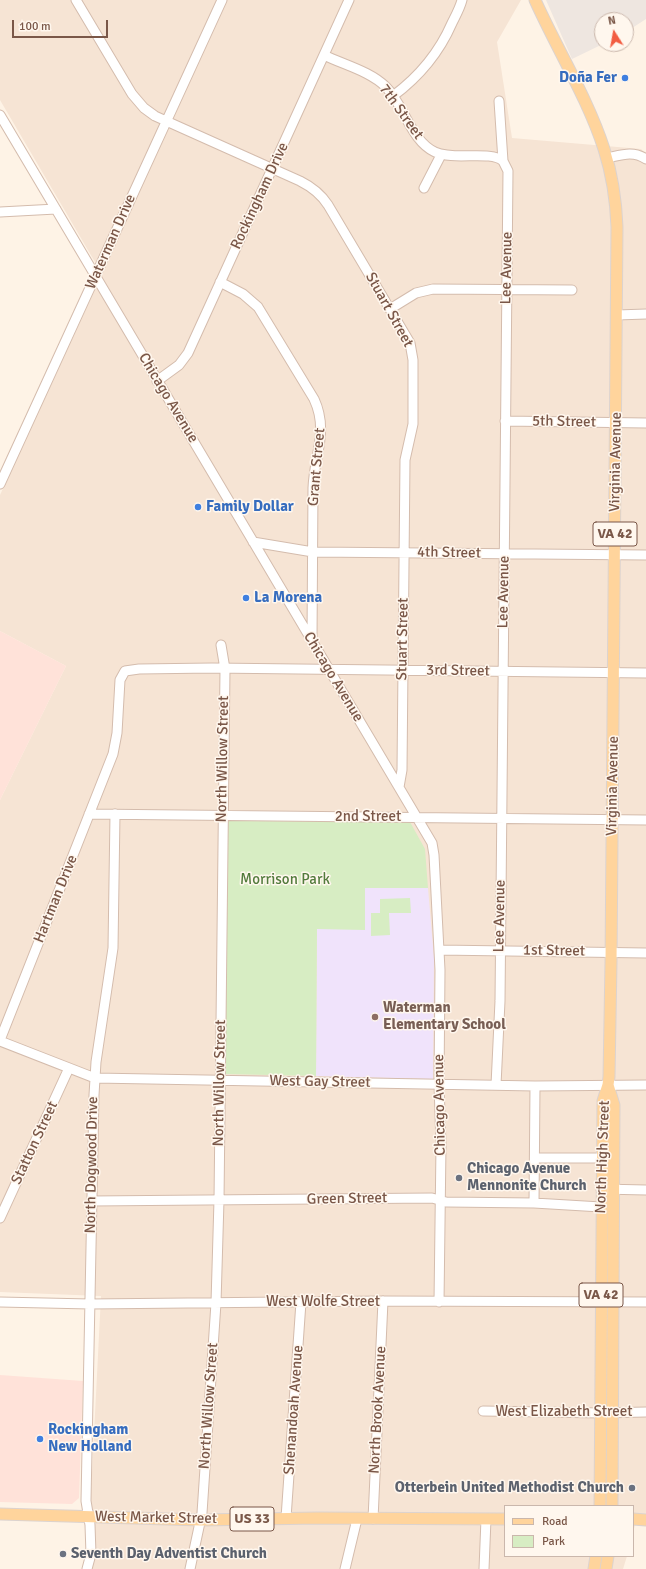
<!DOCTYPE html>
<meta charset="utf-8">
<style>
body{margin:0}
#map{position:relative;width:646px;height:1569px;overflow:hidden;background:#fef3e6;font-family:Signika,sans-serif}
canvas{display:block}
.legend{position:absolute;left:504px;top:1505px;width:130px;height:52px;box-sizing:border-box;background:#fff7ee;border:1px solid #cab7ac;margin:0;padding:5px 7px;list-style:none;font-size:12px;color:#7a5748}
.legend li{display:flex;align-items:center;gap:8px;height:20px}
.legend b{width:20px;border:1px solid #cab7ac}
.north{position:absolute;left:594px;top:12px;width:40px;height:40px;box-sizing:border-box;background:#fff7ee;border:1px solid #cab7ac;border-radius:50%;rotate:349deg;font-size:11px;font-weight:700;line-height:16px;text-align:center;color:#7a5748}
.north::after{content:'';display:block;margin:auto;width:14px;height:18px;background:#f25d42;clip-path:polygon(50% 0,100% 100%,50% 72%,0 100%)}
.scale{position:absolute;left:12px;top:20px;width:96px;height:18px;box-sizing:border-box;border:2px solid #7a5748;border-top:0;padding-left:5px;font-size:12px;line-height:14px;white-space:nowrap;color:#7a5748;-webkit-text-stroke:3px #fff7ee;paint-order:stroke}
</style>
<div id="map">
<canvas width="646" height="1569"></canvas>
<ul class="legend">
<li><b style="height:5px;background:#ffd49c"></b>Road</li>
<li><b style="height:11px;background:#d7edc3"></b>Park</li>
</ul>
<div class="north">N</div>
<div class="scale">100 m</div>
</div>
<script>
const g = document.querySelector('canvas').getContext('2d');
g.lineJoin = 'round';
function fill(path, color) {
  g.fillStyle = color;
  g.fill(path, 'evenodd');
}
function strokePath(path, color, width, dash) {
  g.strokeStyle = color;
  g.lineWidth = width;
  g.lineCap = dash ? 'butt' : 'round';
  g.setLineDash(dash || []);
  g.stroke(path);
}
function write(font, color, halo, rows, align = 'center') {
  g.font = font + ' Signika,sans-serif';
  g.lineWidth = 3;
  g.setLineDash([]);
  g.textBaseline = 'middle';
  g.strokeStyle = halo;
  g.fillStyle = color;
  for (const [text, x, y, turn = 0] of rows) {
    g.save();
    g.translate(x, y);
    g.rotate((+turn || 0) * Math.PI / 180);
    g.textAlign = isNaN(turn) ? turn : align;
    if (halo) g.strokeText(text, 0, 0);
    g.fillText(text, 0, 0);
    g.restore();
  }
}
fill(new Path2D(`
 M 0,0 L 521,0 L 497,42 L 512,138 L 641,149 L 646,154 L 646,1518 L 635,1525 L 633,1532 L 633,1506 L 505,1506 L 505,1556 L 627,1556 L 623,1569 L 83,1569 L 88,1552 L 101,1296 L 0,1292 L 0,800 L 66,666 L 0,631 L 0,495 L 102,274 L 0,100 Z`), '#f6e4d4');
fill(new Path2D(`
 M 0,631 L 66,666 L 0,800 Z
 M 0,1375 L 83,1381 L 79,1498 L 72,1504 L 0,1502 Z`), '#ffe2d9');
fill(new Path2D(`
 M 546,0 L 646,0 L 646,19 L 626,32 L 626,20 L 602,20 L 602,44 L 603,44 L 572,59 Z`), '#eee6e0');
fill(new Path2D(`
 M 365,888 L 428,888 L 434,958 L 433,1079 L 316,1076 L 317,929 Z`), '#f0e3fb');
fill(new Path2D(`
 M 227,821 L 410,822 L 425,849 L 428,888 L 365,888 L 365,930 L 317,929 L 316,1076 L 224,1074 Z
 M 410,898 L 411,913 L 389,913 L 390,935 L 371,936 L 371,913 L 380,913 L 380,899 Z`), '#d7edc3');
const minor = new Path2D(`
 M 76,0 L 132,94 L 144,108 L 155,116 L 300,181 C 312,187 321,194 328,205 L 410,343 L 413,360 L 413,424 L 405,460 L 402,770 L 399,787
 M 324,55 C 344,65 370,71 386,87 C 404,105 411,141 435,152 C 454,161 490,150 503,161
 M 393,96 C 420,76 439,53 452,23 C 456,15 460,8 462,0
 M 0,115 L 432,843 L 434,855 L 440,970 L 439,1084 L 441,1145 L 439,1302
 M 607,158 C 621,155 633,150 646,159
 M 424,188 L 441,155
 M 0,212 L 56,209
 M 220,282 L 243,294 L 258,307 L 314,399 C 329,431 314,456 313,488 L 312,640
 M 390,309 L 416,293 L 433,289 L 572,290
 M 617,315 L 646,314
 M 157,381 L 179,365 L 188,353 L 349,0
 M 505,421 L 646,423
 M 0,484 L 222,0
 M 253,542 L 313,552 L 646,555
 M 89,814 L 646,820
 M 439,950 L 646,953
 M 0,1040 L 113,754 L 117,733 L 120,680 L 125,671 L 139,669 L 212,668 L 646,673
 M 0,1041 L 95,1078 L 535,1086 L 646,1085
 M 496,1085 L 500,1001 L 508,171 L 503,161 L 499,101
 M 535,1158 L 602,1158
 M 601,1189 L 646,1190
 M 92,1201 L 432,1198 L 446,1202 L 534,1203 L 601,1207
 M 534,1203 L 535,1086
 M 0,1218 L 69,1068
 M 0,1302 L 90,1304 L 383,1301 L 646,1302
 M 483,1411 L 601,1413 L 646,1412
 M 286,1518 L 301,1302
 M 373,1519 L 383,1301
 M 87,1569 L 91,1554 L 90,1525 L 86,1501 L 94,1095 L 96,1062 L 113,948 L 115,814
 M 190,1569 L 202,1513 L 216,1303 L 219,1200 L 225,669 L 221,645
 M 345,1569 L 357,1519
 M 484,1569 L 486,1519`);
const major = new Path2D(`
 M 535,0 C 557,49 588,99 604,149 C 612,174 616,200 617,227 L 611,962 L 609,1077 L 608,1085 L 603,1101 L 600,1506
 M 608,1085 L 614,1105 L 612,1506
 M 0,1514 L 201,1520 L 317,1518 L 505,1519
 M 633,1519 L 646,1520
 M 594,1569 L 596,1556
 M 606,1569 L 608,1556`);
strokePath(minor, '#d4bcad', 11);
strokePath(major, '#dcd3cf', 13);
strokePath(minor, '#fff', 9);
strokePath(major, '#ffd49c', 11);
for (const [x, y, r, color] of [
 [625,78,4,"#3f7fe0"],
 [198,507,4,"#3f7fe0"],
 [246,598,4,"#3f7fe0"],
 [375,1017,4,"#8d6e63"],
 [459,1178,4,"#6b7280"],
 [40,1439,4,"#3f7fe0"],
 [632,1488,4,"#6b7280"],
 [63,1554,4,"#6b7280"]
]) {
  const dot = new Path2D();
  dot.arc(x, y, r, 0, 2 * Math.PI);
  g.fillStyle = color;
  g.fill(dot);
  strokePath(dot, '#fff7ee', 1.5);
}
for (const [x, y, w] of [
 [615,534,44],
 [601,1295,44],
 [252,1519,44]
]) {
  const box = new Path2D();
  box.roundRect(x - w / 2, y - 12, w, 24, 3);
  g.fillStyle = '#fff7ee';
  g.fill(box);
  strokePath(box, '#7a5748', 1);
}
write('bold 14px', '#7a5748', null, [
 ["VA 42",615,534],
 ["VA 42",601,1295],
 ["US 33",252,1519]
]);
write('bold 15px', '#366cbe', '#fff7ee', [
 ["Doña Fer",617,78,"right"],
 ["Family Dollar",206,507],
 ["La Morena",254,598],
 ["Rockingham",48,1430],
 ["New Holland",48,1447]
], 'left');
write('15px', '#7a5748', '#fff7ee', [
 ["7th Street",401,112,54],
 ["Rockingham Drive",260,196,-65],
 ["Waterman Drive",111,242,-66],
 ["Lee Avenue",507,268,-89],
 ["Stuart Street",389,310,61],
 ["Chicago Avenue",168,398,59],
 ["5th Street",564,422,1],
 ["Virginia Avenue",616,462,-89],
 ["Grant Street",317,467,-85],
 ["4th Street",449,553,1],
 ["Lee Avenue",504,592,-89],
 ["Stuart Street",403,639,-89],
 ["3rd Street",458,671,1],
 ["Chicago Avenue",333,677,59],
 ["North Willow Street",223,759,-89],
 ["Virginia Avenue",613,786,-89],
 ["2nd Street",368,817],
 ["Hartman Drive",56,899,-68],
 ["Lee Avenue",500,916,-89],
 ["1st Street",554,951,1],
 ["West Gay Street",320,1082,1],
 ["North Willow Street",220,1083,-89],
 ["Chicago Avenue",440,1105,-91],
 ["Statton Street",35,1143,-65],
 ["North High Street",603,1157,-88],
 ["North Dogwood Drive",92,1165,-89],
 ["Green Street",347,1199,-1],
 ["West Wolfe Street",323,1302],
 ["North Willow Street",209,1406,-86],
 ["Shenandoah Avenue",294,1410,-86],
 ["North Brook Avenue",378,1410,-87],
 ["West Elizabeth Street",564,1412],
 ["West Market Street",156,1518,1]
]);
write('15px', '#527b3c', '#fff7ee', [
 ["Morrison Park",285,880]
]);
write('bold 15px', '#785e54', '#fff7ee', [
 ["Waterman",383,1008],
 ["Elementary School",383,1025]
], 'left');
write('bold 15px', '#5b616d', '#fff7ee', [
 ["Chicago Avenue",467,1169],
 ["Mennonite Church",467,1186],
 ["Otterbein United Methodist Church",624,1488,"right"],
 ["Seventh Day Adventist Church",71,1554]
], 'left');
</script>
